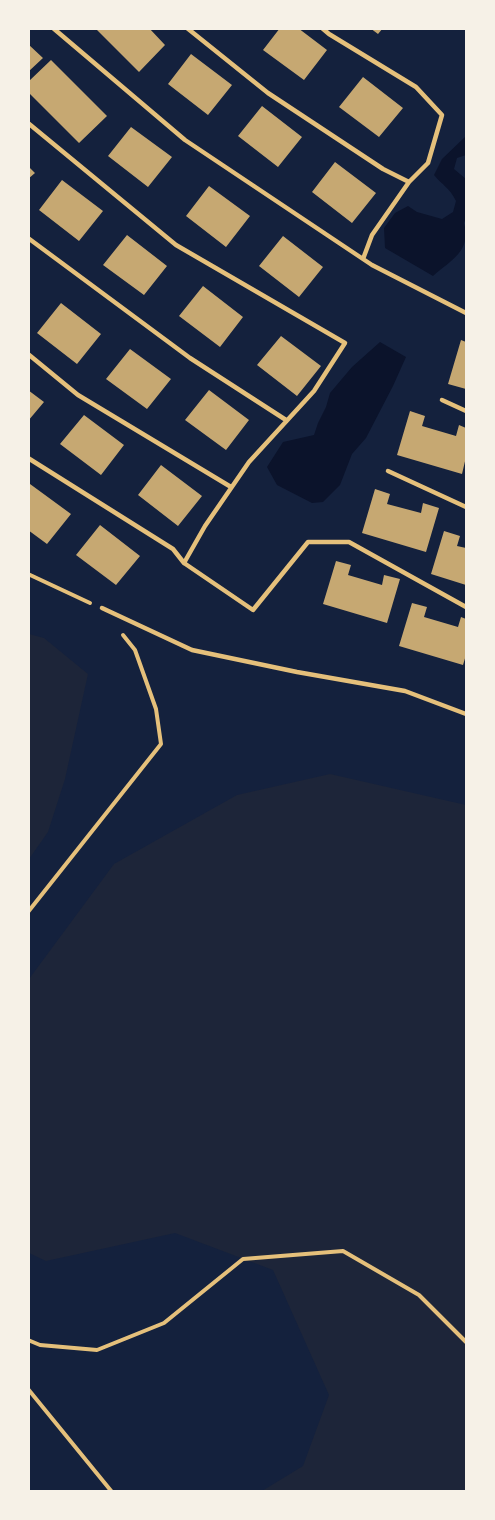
<!DOCTYPE html>
<style>
body{margin:0}
#map{position:relative;width:495px;height:1520px;overflow:hidden;background:#14213d;font-family:"Fira Sans Condensed",sans-serif}
canvas{display:block}
.frame{position:absolute;inset:0;border:30px solid #f6f1e7;pointer-events:none}
</style>
<div id="map">
<canvas width="495" height="1520"></canvas>
<div class="frame"></div>
</div>
<script>
const g = document.querySelector('canvas').getContext('2d');
g.lineJoin = 'round';
function fill(path, color) {
  g.fillStyle = color;
  g.fill(path, 'evenodd');
}
function strokePath(path, color, width, dash) {
  g.strokeStyle = color;
  g.lineWidth = width;
  g.lineCap = dash ? 'butt' : 'round';
  g.setLineDash(dash || []);
  g.stroke(path);
}
fill(new Path2D(`
 M 29,634 L 44,638 L 88,674 L 65,779 L 48,832 L 29,859 Z
 M 330,774 L 466,805 L 466,1491 L 262,1491 L 303,1466 L 329,1395 L 273,1270 L 175,1233 L 46,1261 L 29,1253 L 29,979 L 114,864 L 237,795 Z`), '#1d2539');
fill(new Path2D(`
 M 466,136 L 466,155 L 457,158 L 454,169 L 466,179 L 466,218 L 464,223 C 472,251 451,260 433,276 L 385,248 L 384,228 L 395,213 L 408,206 L 417,212 L 442,219 L 453,212 L 456,201 C 449,187 443,186 434,175 L 442,159 Z
 M 380,342 L 406,357 L 393,386 L 366,438 L 352,454 L 340,485 L 323,502 L 312,503 L 277,485 L 267,467 L 283,442 L 314,435 L 318,423 L 326,407 L 330,393 L 352,367 Z`), '#0b132b');
fill(new Path2D(`
 M 95,28 L 149,28 L 165,45 L 139,72 Z
 M 280,28 L 298,28 L 327,50 L 304,80 L 263,50 Z
 M 370,28 L 383,28 L 378,34 Z
 M 28,44 L 43,58 L 28,72 Z
 M 191,54 L 232,85 L 208,115 L 168,84 Z
 M 51,60 L 107,116 L 79,143 L 28,92 L 28,82 Z
 M 363,77 L 403,108 L 379,137 L 339,107 Z
 M 262,106 L 302,137 L 278,167 L 238,136 Z
 M 131,127 L 172,157 L 148,187 L 108,156 Z
 M 335,162 L 376,193 L 352,223 L 312,192 Z
 M 28,166 L 35,173 L 28,179 Z
 M 62,180 L 103,211 L 79,241 L 39,210 Z
 M 209,186 L 250,216 L 226,247 L 186,216 Z
 M 127,235 L 167,266 L 144,295 L 103,265 Z
 M 283,236 L 323,267 L 299,297 L 259,266 Z
 M 203,286 L 243,317 L 220,347 L 179,316 Z
 M 61,303 L 101,334 L 77,364 L 37,333 Z
 M 281,336 L 321,366 L 297,396 L 257,365 Z
 M 461,340 L 466,342 L 466,389 L 448,384 Z
 M 130,349 L 171,379 L 147,409 L 106,379 Z
 M 28,390 L 44,402 L 28,421 Z
 M 209,390 L 249,420 L 226,450 L 185,420 Z
 M 410,411 L 425,416 L 422,426 L 456,436 L 459,425 L 466,428 L 466,457 L 462,474 L 397,455 Z
 M 84,415 L 124,445 L 101,475 L 60,444 Z
 M 161,465 L 202,496 L 178,526 L 138,495 Z
 M 30,484 L 71,514 L 47,544 L 28,530 L 28,486 Z
 M 375,489 L 390,494 L 387,504 L 421,513 L 423,503 L 439,508 L 426,552 L 362,533 Z
 M 100,525 L 140,556 L 116,585 L 76,555 Z
 M 444,531 L 460,536 L 457,546 L 466,548 L 466,585 L 431,574 Z
 M 336,561 L 351,565 L 348,575 L 382,585 L 384,575 L 400,579 L 387,623 L 323,604 Z
 M 412,603 L 427,607 L 424,617 L 458,627 L 461,617 L 466,619 L 466,655 L 463,665 L 399,646 Z`), '#c6a872');
strokePath(new Path2D(`
 M 28,574 L 90,603
 M 28,912 L 161,744 L 156,709 L 135,650 L 123,635
 M 28,1340 L 40,1345 L 97,1350 L 164,1323 L 243,1259 L 343,1251 L 419,1295 L 466,1342
 M 28,1389 L 112,1492`), '#e5c07b', 4);
strokePath(new Path2D(`
 M 53,28 L 185,140 L 372,265 L 466,313
 M 187,28 L 268,93 L 383,169 L 409,182
 M 322,28 L 329,34 L 416,87 L 442,115 L 428,163 L 409,182 L 372,235 L 363,259
 M 28,123 L 176,245 L 345,343 L 314,391 L 249,462 L 205,526 L 184,563 L 253,610 L 308,542 L 349,542 L 466,607
 M 28,238 L 190,358 L 286,420
 M 28,354 L 78,395 L 231,487
 M 442,400 L 466,411
 M 28,458 L 173,549 L 184,563
 M 388,471 L 466,507
 M 102,608 L 192,650 L 297,672 L 405,691 L 466,714`), '#e5c07b', 4.5);
</script>
